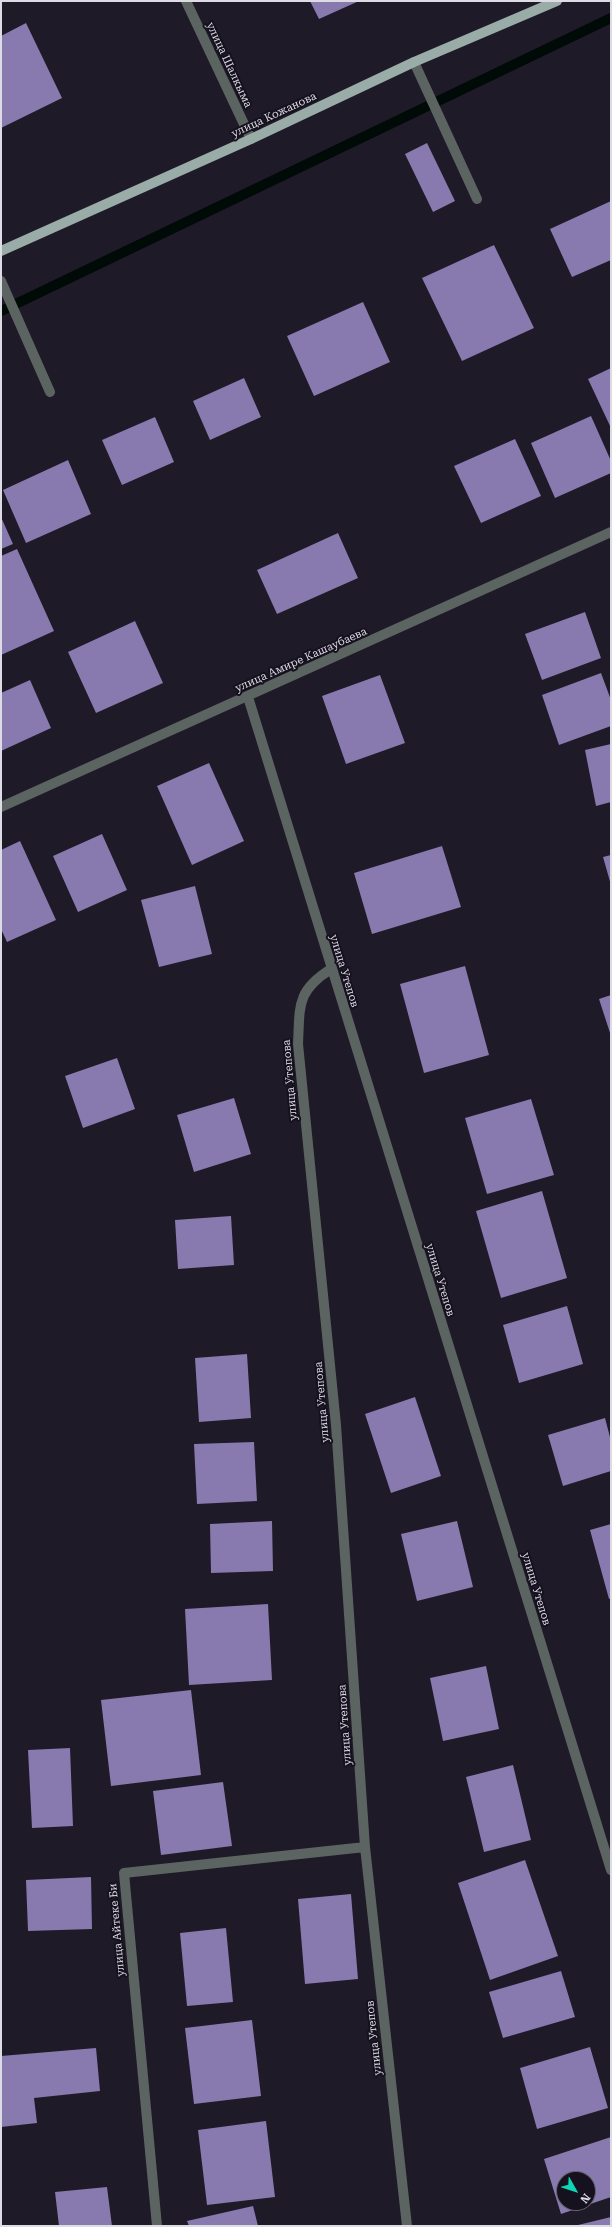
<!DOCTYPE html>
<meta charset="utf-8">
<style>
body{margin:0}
#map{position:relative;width:612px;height:2227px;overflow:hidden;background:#1e1a27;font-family:"Roboto Serif",serif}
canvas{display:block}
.frame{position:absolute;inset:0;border:2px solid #dddbe4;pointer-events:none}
.north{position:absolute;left:556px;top:2171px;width:40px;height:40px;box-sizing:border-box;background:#15111e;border:1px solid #65626d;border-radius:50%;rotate:129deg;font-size:11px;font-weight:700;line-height:16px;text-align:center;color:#dddbe4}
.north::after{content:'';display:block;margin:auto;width:14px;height:18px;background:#0ed5b4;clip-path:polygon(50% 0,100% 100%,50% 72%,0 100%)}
</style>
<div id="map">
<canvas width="612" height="2227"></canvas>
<div class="frame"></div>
<div class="north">N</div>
</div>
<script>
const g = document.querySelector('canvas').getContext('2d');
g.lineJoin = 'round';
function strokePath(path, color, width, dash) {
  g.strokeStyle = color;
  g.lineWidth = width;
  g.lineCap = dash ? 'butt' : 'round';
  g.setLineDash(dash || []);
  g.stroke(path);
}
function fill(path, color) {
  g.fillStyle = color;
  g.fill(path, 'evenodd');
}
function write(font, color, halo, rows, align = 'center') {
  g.font = font + ' "Roboto Serif",serif';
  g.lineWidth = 4;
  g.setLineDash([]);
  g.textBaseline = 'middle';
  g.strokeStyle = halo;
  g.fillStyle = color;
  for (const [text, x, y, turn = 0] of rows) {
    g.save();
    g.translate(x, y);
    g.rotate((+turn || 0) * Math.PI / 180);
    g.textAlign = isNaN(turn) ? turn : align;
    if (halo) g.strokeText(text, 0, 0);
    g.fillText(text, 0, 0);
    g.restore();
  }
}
strokePath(new Path2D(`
 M 1,311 L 611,18`), '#000a06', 10);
fill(new Path2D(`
 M 310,1 L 359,1 L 319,19 Z
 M 26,23 L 62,98 L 1,128 L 1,36 Z
 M 427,143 L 455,201 L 433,212 L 405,154 Z
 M 611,201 L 611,260 L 572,277 L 550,229 Z
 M 494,245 L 534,328 L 462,361 L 422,278 Z
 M 363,302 L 390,362 L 314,396 L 287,336 Z
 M 611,368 L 611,428 L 588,379 Z
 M 244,378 L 261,417 L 210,440 L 193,401 Z
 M 591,416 L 611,461 L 611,473 L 555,498 L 531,443 Z
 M 155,417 L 174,462 L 122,485 L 102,440 Z
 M 515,439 L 541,496 L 481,523 L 454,466 Z
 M 68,460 L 91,514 L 26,543 L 3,490 Z
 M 1,517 L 13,544 L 1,549 Z
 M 338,533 L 358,578 L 277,614 L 257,570 Z
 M 17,549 L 54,631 L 1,655 L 1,556 Z
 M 585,612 L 601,658 L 542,680 L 525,634 Z
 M 135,621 L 163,683 L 96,713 L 68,652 Z
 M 601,673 L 611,700 L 611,726 L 559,745 L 542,695 Z
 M 380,675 L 405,743 L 346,764 L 322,696 Z
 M 30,680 L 51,728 L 1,751 L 1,693 Z
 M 611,744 L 611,802 L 596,806 L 585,750 Z
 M 209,763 L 244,841 L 192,865 L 157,786 Z
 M 102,834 L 127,890 L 78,912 L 53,856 Z
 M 20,841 L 56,920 L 7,942 L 1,929 L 1,850 Z
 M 442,846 L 461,907 L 372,934 L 354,873 Z
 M 611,855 L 611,885 L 603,857 Z
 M 195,886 L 212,954 L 159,967 L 141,900 Z
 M 465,966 L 489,1055 L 424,1073 L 400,984 Z
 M 611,995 L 611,1036 L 599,999 Z
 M 117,1058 L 135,1109 L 83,1128 L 65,1076 Z
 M 234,1098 L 251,1154 L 194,1172 L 177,1115 Z
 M 531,1099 L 554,1175 L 487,1194 L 465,1118 Z
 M 542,1191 L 567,1278 L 501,1298 L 476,1211 Z
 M 231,1216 L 234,1265 L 178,1269 L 175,1220 Z
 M 567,1306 L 583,1364 L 519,1383 L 503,1325 Z
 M 247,1354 L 251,1418 L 199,1422 L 195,1358 Z
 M 415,1397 L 441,1476 L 391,1493 L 365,1414 Z
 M 605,1418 L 611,1441 L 611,1471 L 563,1486 L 548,1435 Z
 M 254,1442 L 257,1501 L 197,1504 L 194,1444 Z
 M 272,1521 L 273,1571 L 211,1573 L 210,1524 Z
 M 457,1521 L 473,1587 L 417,1601 L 401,1534 Z
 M 611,1524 L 611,1598 L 609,1599 L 590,1530 Z
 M 268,1604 L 272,1680 L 189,1685 L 185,1609 Z
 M 486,1666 L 499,1729 L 443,1741 L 430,1678 Z
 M 191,1690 L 201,1775 L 111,1786 L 101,1700 Z
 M 70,1748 L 73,1826 L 32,1828 L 28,1750 Z
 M 513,1765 L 531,1840 L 484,1852 L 466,1777 Z
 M 223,1782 L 232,1846 L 161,1855 L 153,1791 Z
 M 525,1860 L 558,1956 L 490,1980 L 458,1883 Z
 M 91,1877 L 92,1929 L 28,1931 L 26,1880 Z
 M 351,1894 L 358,1979 L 305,1984 L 298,1899 Z
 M 226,1928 L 233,2002 L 187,2006 L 180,1933 Z
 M 561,1971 L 575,2017 L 503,2038 L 489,1992 Z
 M 252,2020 L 261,2096 L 194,2104 L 185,2028 Z
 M 590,2047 L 608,2108 L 537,2129 L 520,2068 Z
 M 96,2048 L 100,2091 L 34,2098 L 37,2123 L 1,2127 L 1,2056 Z
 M 266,2121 L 275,2197 L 207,2205 L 198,2130 Z
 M 611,2137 L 611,2197 L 561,2214 L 544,2159 ZM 564,2179 L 588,2179 L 588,2203 L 564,2203 Z
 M 107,2187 L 112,2226 L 59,2226 L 55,2192 Z
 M 253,2206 L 258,2226 L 189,2226 L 187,2221 Z
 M 611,2217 L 611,2226 L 578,2226 L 578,2225 Z`), '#8879af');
strokePath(new Path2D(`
 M 186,1 L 251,139
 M 414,62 L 477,199
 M 1,281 L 50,392
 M 248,697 L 611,1870
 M 1,807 L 611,532
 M 331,969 C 296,991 300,1006 298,1044 L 336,1425 L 365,1847 L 407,2226
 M 157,2226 L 124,1873 L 365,1847`), '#5b6461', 10);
strokePath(new Path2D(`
 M 1,251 L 251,139 L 414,62 L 557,1`), '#99aca7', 10);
write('11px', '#dddbe4', '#15111e', [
 ["улица Шалкыма",229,65,65],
 ["улица Кожанова",274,115,-25],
 ["улица Амире Кашаубаева",301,660,-24],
 ["улица Утепов",344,971,73],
 ["улица Утепова",290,1080,-95],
 ["улица Утепов",440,1280,73],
 ["улица Утепова",322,1402,-95],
 ["улица Утепов",536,1589,73],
 ["улица Утепова",345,1725,-94],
 ["улица Айтеке Би",117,1930,-95],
 ["улица Утепов",374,2038,-96]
]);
</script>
